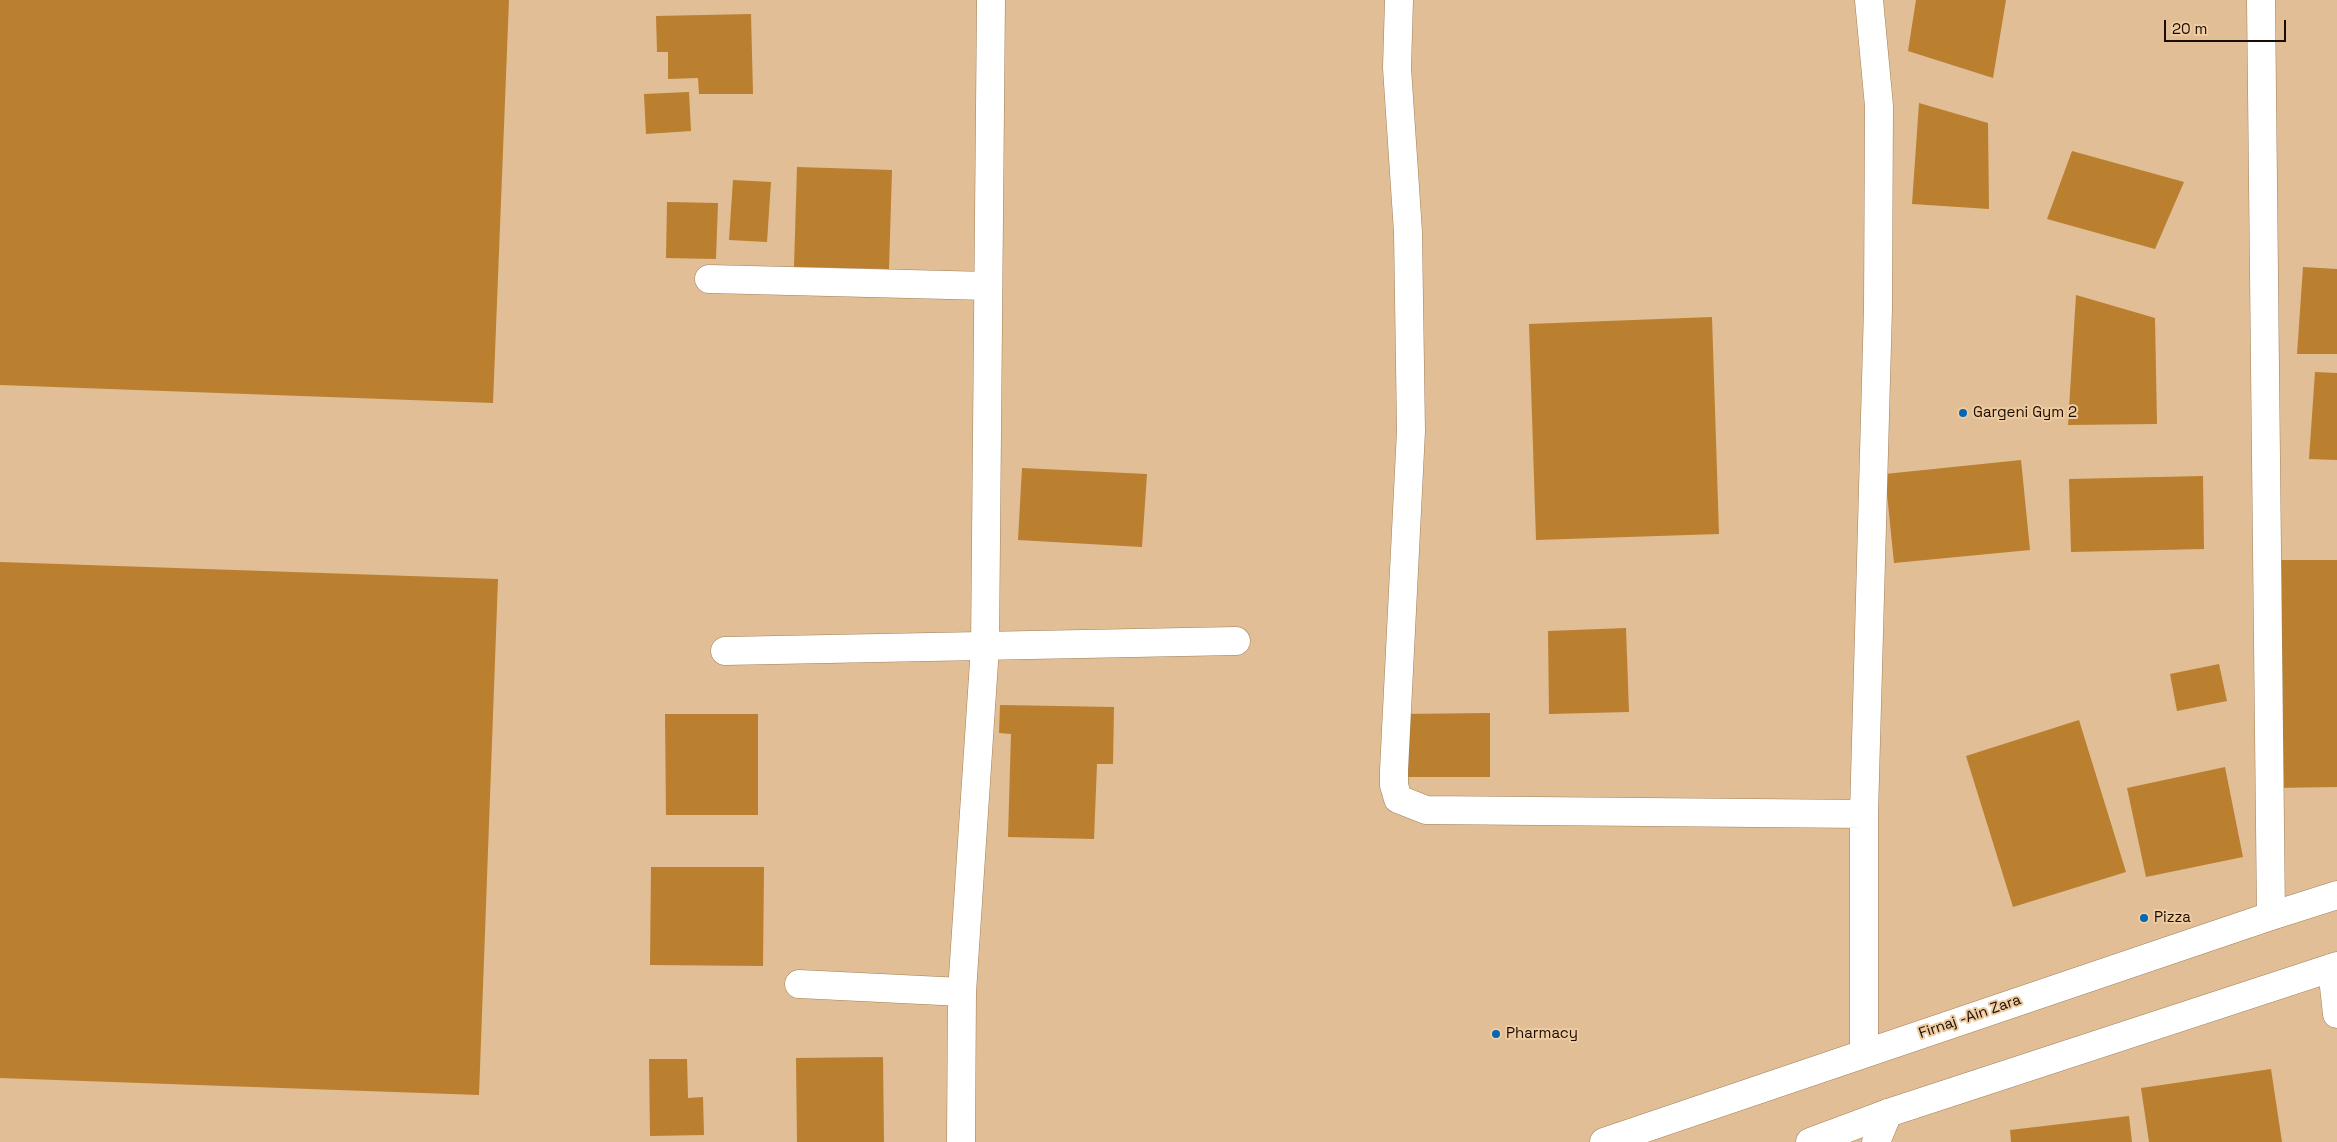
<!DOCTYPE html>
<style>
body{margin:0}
#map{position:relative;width:2337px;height:1142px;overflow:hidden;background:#e1be95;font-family:"Space Grotesk",sans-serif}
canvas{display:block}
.scale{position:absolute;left:2164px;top:20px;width:122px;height:22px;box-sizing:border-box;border:2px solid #190d01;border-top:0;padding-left:6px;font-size:15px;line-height:18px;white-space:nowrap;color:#190d01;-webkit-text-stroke:4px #efcba2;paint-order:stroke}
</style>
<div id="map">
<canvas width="2337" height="1142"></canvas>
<div class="scale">20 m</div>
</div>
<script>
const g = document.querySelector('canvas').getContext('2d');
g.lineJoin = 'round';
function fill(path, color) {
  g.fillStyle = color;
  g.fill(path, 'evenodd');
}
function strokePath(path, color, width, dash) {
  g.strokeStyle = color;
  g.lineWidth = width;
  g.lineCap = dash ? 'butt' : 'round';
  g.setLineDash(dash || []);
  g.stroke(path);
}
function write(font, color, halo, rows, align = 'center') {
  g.font = font + ' "Space Grotesk",sans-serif';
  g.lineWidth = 4;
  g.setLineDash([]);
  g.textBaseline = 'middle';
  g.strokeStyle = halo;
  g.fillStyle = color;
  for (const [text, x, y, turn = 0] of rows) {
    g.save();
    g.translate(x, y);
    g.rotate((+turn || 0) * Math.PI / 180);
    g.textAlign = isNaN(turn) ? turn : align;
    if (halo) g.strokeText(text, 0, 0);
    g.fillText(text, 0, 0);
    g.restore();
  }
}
fill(new Path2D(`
 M 0,0 L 509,0 L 493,403 L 0,385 Z
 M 1916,0 L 2006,0 L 1993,78 L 1908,51 Z
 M 751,14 L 753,94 L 699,94 L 698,78 L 668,79 L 668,52 L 657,52 L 656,16 Z
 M 689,92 L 691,131 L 646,134 L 644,94 Z
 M 1919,103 L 1988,123 L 1989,209 L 1912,204 Z
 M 2072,151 L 2184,182 L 2155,249 L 2047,219 Z
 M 797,167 L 892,170 L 889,269 L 794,267 Z
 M 733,180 L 771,182 L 767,242 L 729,240 Z
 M 667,202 L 718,203 L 716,259 L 666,258 Z
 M 2303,267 L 2337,269 L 2337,354 L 2297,354 Z
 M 2076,295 L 2155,318 L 2157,424 L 2068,425 Z
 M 1712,317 L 1719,534 L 1536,540 L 1529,324 Z
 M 2315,372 L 2337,373 L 2337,460 L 2309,459 Z
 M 2021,460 L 2030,550 L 1894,563 L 1885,474 Z
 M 1022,468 L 1147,474 L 1142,547 L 1018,540 Z
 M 2203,476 L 2204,549 L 2071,552 L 2069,479 Z
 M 2273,560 L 2337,560 L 2337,787 L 2273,788 Z
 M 0,562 L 498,579 L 479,1095 L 0,1078 Z
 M 1626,628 L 1629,712 L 1549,714 L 1548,631 Z
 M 2219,664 L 2227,701 L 2177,711 L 2170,674 Z
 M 1000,705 L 1114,707 L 1113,764 L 1097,764 L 1094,839 L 1008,837 L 1011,734 L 999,733 Z
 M 1490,713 L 1490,777 L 1401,777 L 1400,714 Z
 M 665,714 L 758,714 L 758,815 L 666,815 Z
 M 2079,720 L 2126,872 L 2013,907 L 1966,756 Z
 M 2225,767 L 2243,857 L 2146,877 L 2127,788 Z
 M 651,867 L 764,867 L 763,966 L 650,965 Z
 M 883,1057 L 884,1142 L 797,1142 L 796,1058 Z
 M 649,1059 L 687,1059 L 688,1098 L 703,1097 L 704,1135 L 650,1136 Z
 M 2271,1069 L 2282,1142 L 2149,1142 L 2141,1088 Z
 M 2129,1116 L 2132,1142 L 2011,1142 L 2010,1130 Z`), '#ba7f2f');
const minor = new Path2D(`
 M 1399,0 L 1397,68 L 1408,232 L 1411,431 L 1394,770 L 1394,785 L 1398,799 L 1426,810 L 1864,814
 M 2261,0 L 2271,916
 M 709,279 L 988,286
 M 725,651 L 1236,641
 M 2332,968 L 2337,1014
 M 799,984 L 962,992
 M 1864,1052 L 1864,814 L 1878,308 L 1879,106 L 1869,0
 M 961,1142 L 962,992 L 985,647 L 991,0
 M 1876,1142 L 1888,1113`);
const primary = new Path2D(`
 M 1604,1142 L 2271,916 L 2337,895
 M 1810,1142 L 1888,1113 L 2337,966`);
strokePath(minor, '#a18059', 29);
strokePath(primary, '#a18059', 29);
strokePath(minor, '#fff', 28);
strokePath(primary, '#fff', 28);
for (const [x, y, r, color] of [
 [1963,413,5,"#0566b3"],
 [2144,918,5,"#0566b3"],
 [1496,1034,5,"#0566b3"]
]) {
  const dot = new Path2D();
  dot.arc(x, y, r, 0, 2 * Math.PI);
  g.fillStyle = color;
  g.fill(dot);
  strokePath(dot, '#efcba2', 2);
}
write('15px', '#190d01', '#efcba2', [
 ["Gargeni Gym 2",1973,413],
 ["Pizza",2154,918],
 ["Pharmacy",1506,1034]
], 'left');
write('15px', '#190d01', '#efcba2', [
 ["Firnaj -Ain Zara",1970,1017,-19]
]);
</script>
